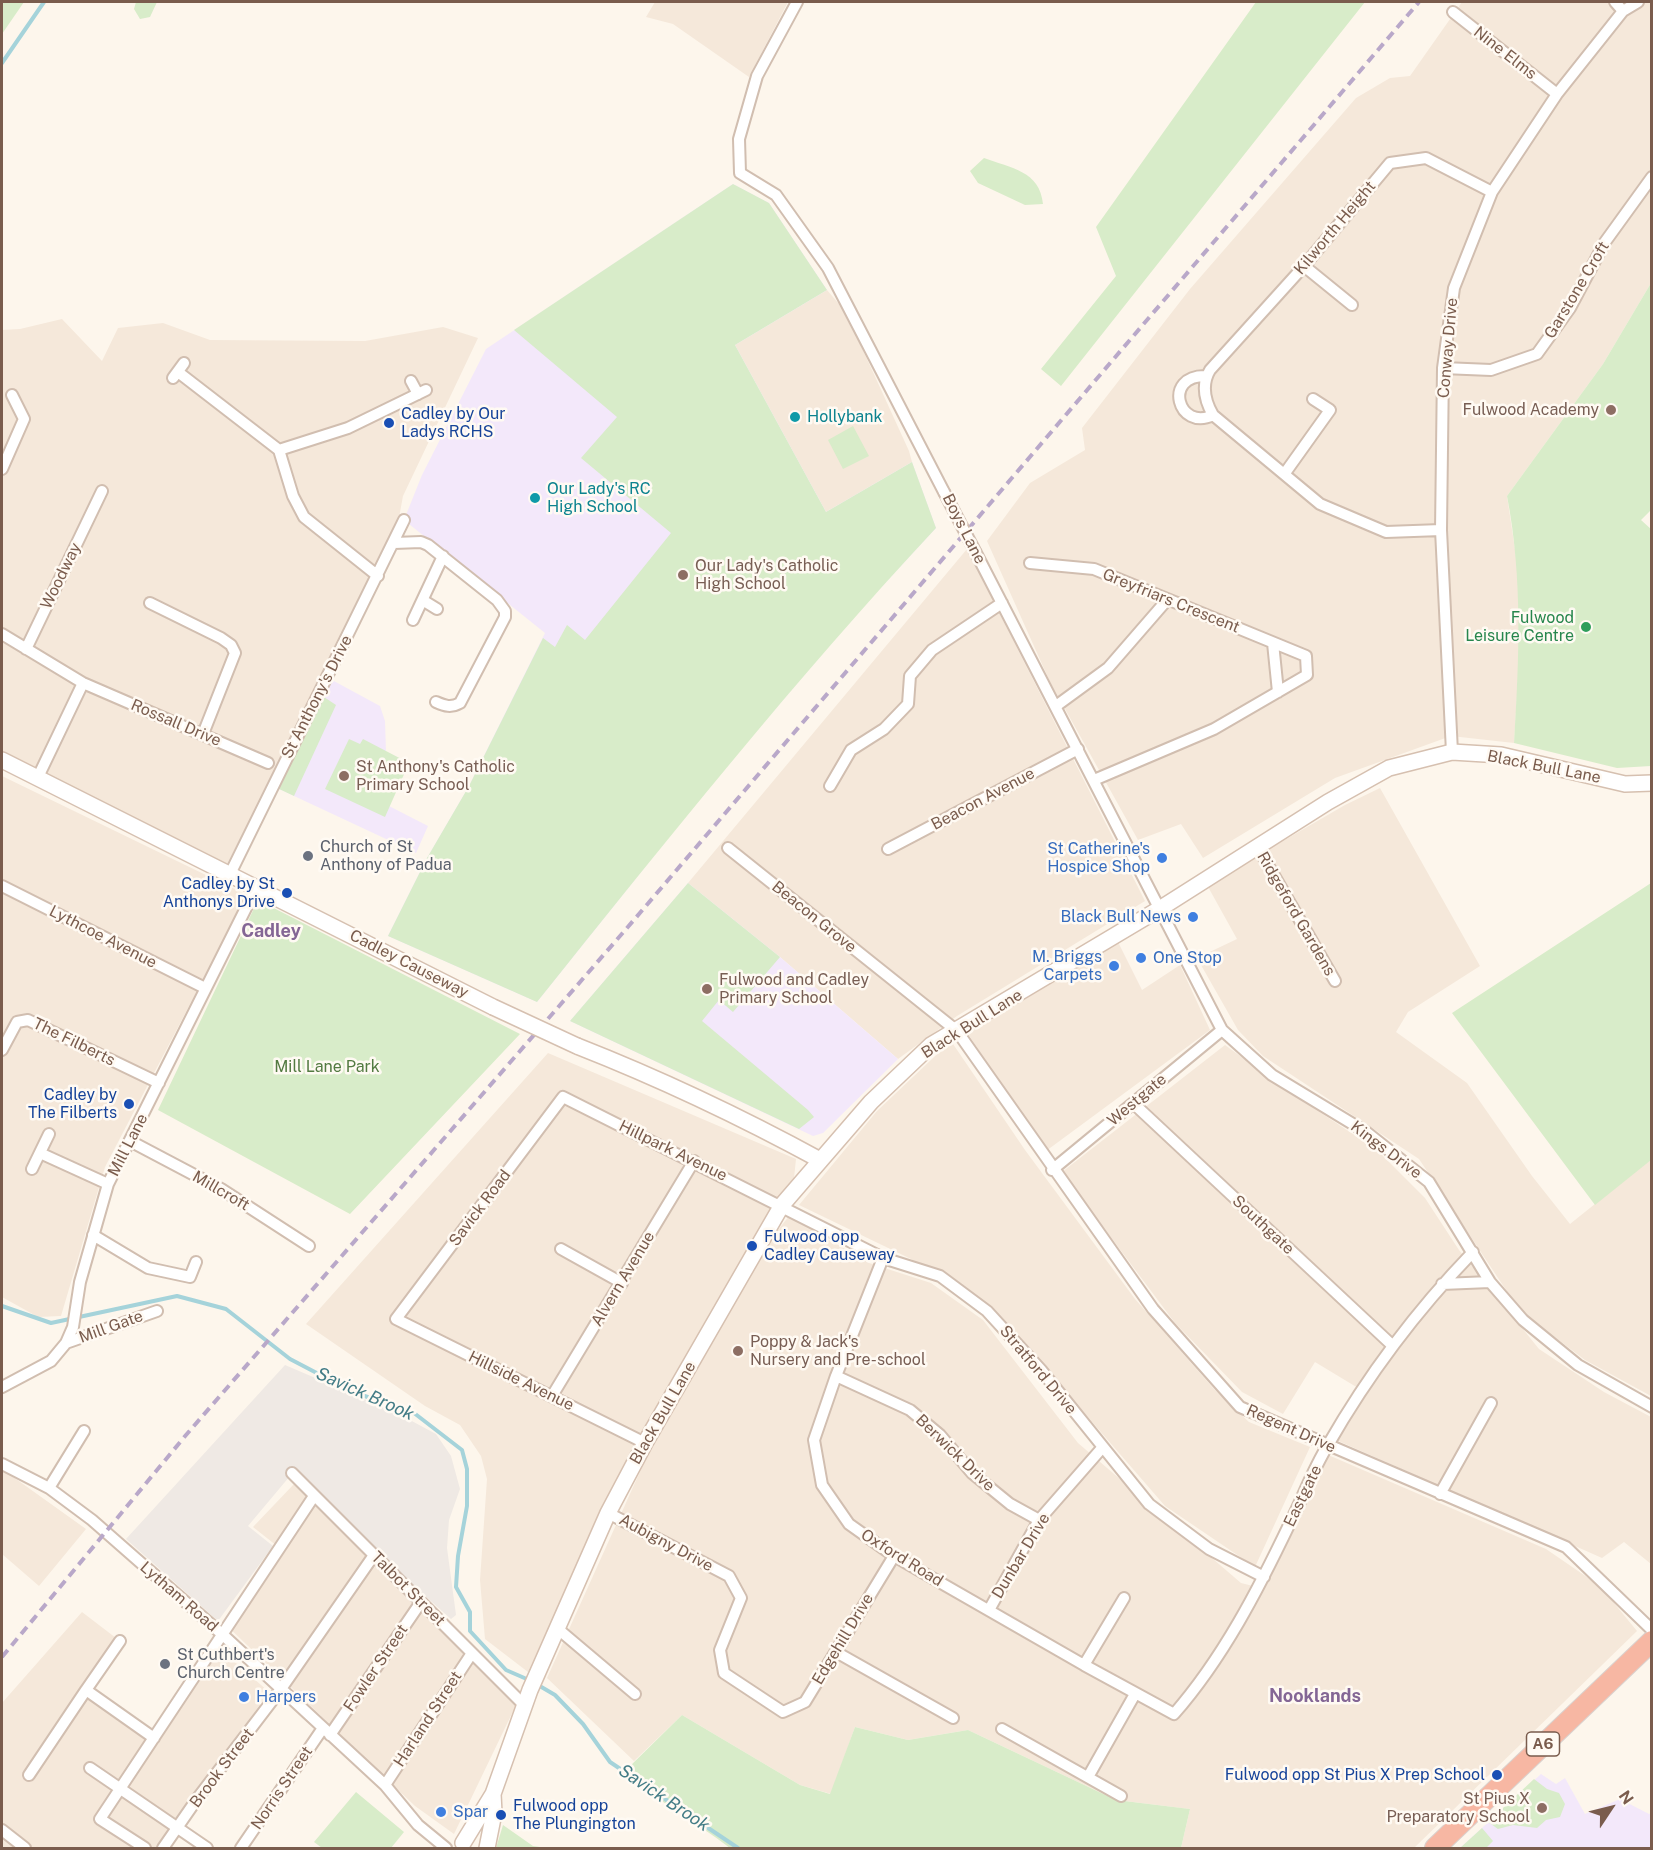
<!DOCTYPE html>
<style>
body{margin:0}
#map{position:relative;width:1653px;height:1850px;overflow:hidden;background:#fdf6ec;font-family:"Public Sans",sans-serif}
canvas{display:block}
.frame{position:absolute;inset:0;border:3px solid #7a5c4d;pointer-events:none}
.north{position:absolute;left:1581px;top:1778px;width:60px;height:60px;-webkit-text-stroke:4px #fffaf3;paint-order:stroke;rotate:55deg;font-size:16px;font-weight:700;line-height:24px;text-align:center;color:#7a5c4d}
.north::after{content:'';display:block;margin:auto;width:21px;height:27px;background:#7a5c4d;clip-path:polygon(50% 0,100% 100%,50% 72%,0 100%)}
</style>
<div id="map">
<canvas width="1653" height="1850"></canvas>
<div class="frame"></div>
<div class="north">N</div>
</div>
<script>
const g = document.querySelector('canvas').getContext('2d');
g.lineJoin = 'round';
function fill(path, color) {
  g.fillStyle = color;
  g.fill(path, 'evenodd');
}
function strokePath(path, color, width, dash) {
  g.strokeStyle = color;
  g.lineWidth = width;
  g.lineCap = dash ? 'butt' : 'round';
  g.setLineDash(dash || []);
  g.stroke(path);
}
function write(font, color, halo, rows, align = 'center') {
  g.font = font + ' "Public Sans",sans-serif';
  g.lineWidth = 5;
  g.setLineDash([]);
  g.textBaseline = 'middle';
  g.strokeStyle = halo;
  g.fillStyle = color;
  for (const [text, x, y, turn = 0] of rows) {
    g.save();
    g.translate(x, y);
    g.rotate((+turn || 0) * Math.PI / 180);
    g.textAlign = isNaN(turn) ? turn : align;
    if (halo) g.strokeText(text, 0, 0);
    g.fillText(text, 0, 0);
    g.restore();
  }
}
fill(new Path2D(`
 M 655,2 L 788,2 L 749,77 L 673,24 L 646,17 Z
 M 1462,2 L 1651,2 L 1651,283 L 1603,364 L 1507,496 L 1519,576 L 1520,648 L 1514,743 L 1451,736 L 1335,778 L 1203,858 L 1181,824 L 1138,840 L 1050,682 L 987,541 L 1030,483 L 1085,450 L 1082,428 L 1190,289 L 1356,98 L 1390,78 L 1410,76 Z
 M 827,290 L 839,304 L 862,348 L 909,451 L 912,462 L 826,512 L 735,345 Z
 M 62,319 L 102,361 L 118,328 L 163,323 L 210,340 L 365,341 L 443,327 L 478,338 L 403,496 L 398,523 L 227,865 L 2,756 L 2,330 L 20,329 Z
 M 967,549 L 1145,901 L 957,1016 L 898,1059 L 780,957 L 688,883 Z
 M 2,776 L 247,895 L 105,1167 L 61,1316 L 38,1317 L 2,1297 Z
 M 1380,788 L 1480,966 L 1408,1012 L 1396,1032 L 1467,1083 L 1532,1176 L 1570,1224 L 1651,1159 L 1651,1396 L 1585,1360 L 1520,1311 L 1419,1159 L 1263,1056 L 1238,1030 L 1197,958 L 1237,939 L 1207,885 L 1345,805 Z
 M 1118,942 L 1142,990 L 1180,965 L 1210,1030 L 1046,1151 L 968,1034 Z
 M 951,1041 L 1025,1150 L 1135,1299 L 1214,1389 L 1249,1422 L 1310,1447 L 1255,1567 L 1165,1506 L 1015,1333 L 911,1259 L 799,1205 L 877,1111 Z
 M 1225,1045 L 1291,1093 L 1377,1150 L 1425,1198 L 1459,1250 L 1539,1349 L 1604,1392 L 1651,1417 L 1651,1564 L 1624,1542 L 1602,1558 L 1334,1439 L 1358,1388 L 1315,1362 L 1283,1414 L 1242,1392 L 1175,1323 L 1062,1172 Z
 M 548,1053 L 796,1159 L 794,1178 L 662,1397 L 576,1567 L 528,1672 L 485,1639 L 480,1580 L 487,1479 L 481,1456 L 460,1425 L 425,1406 L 306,1324 Z
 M 789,1216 L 869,1263 L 931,1283 L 983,1320 L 1078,1443 L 1241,1583 L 1253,1586 L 1319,1451 L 1546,1549 L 1600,1586 L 1637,1631 L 1414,1848 L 1181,1848 L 1190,1809 L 1116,1800 L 968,1730 L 908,1740 L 855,1727 L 831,1794 L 800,1785 L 682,1715 L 634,1761 L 547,1678 L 643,1465 L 771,1239 Z
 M 2,1469 L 86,1529 L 39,1586 L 2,1554 Z
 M 294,1484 L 383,1558 L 517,1703 L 454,1834 L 415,1806 L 223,1622 L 277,1546 L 253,1527 Z
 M 82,1612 L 116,1638 L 87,1683 L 160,1735 L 220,1649 L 269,1692 L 158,1848 L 2,1848 L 2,1703 Z`), '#f5e8da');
fill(new Path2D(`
 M 285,1365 L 395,1412 L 436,1434 L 451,1456 L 460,1489 L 449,1520 L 447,1548 L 456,1615 L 451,1619 L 290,1476 L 248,1526 L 273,1546 L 218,1621 L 126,1539 Z`), '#efe9e4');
fill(new Path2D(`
 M 733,184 L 769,203 L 827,290 L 735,345 L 826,512 L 912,462 L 936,528 L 849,622 L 705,792 L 537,1002 L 388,936 L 427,858 L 469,786 L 545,633 L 404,520 L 422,475 L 486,349 Z
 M 332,680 L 380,706 L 385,721 L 386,752 L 409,763 L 389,806 L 428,826 L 416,853 L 277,788 Z
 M 688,883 L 780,957 L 898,1059 L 823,1133 L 813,1136 L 570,1021 Z
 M 1541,1774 L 1556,1784 L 1565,1778 L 1585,1814 L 1620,1799 L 1649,1814 L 1651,1813 L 1651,1848 L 1460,1848 Z`), '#f3e8fa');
fill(new Path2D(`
 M 2,2 L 24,2 L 2,34 Z
 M 136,2 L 157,2 L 150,17 L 140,19 L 134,9 Z
 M 1256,2 L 1365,2 L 1061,386 L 1041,369 L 1116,276 L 1096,227 Z
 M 984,158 C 1011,168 1040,171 1043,204 L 1025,205 L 978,183 L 970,171 Z
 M 733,184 L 769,203 L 827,290 L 735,345 L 826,512 L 912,462 L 936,528 C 795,679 667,840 537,1002 L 388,936 L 427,858 L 469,786 L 543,638 L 555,647 L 567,625 L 585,640 L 671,533 L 581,458 L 617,417 L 514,330 Z
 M 1651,283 L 1652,509 L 1641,520 L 1652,530 L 1651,766 L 1617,768 L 1514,743 C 1519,660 1523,579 1507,496 L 1603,364 Z
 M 853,426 L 869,456 L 843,469 L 828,440 Z
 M 324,697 L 336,705 L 294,796 L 277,788 Z
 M 349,739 L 360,744 L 363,739 L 409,763 L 385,817 L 325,789 Z
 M 688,883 L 780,957 L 733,1012 L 719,1000 L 702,1021 L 808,1110 L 814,1117 L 799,1129 L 570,1021 Z
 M 1651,883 L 1651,1160 L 1595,1205 L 1452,1013 Z
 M 258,900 L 520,1034 L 350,1214 L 158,1110 Z
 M 682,1715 L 800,1785 L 830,1794 L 855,1727 L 908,1740 L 968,1730 L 1116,1800 L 1190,1809 L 1181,1848 L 730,1848 C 695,1821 658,1802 624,1772 Z
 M 1534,1779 L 1547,1789 L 1559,1793 L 1565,1804 L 1560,1817 L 1546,1820 L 1537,1828 L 1513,1825 L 1498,1829 L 1488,1822 Z
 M 356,1792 L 404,1832 L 391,1848 L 322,1848 L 314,1842 Z
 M 503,1825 L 533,1846 L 547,1848 L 496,1848 Z
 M 1482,1828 L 1493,1841 L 1486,1848 L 1460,1848 Z`), '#d8ecc9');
strokePath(new Path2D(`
 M 2,63 L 44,2
 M 2,1306 L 51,1323 L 177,1296 L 226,1309 L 290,1359 L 353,1392 L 414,1413 L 462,1450 L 467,1469 L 467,1506 L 458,1556 L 456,1587 L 470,1612 L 470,1631 L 506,1670 L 529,1680
 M 538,1685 L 555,1695 L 583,1724 L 610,1762 L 738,1848`), '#a5d3da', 4);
const street = new Path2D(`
 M 797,2 L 757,76 L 739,139 L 740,173 L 776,195 L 828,268 L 944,492
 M 1615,2 L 1623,11
 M 1453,12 L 1557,94
 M 1304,266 L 1352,305
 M 1443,368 L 1491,370 L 1537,354 L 1570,308 L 1605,242 L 1652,177
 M 178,372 L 279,450 L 293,496 L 304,517 L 378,576
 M 1206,376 C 1162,375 1178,432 1213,415
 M 173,378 L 184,363
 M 411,381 L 418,394
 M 279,450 L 348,428 L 426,390
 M 2,469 L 24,419 L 12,395
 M 1285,473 L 1330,410 L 1313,399
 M 1441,530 L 1386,532 L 1320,504 L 1213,415 C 1205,401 1201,385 1210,370 L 1304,266 L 1390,163 L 1426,158 L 1492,192
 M 394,543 L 421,542 L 428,545 L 497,600 L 505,611 L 505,617 L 460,703 C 451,708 445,706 436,702
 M 976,553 L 1222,1030 L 1272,1075 L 1366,1132 L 1429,1182 L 1490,1282 L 1523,1320 L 1578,1365 L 1652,1407
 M 1030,563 L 1094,569 L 1306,656 L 1307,675 L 1214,729 L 1094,780
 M 424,601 L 437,609
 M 150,603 L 221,638 L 231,645 L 235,653 L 203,734
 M 413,620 L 443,556
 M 2,634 L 83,683 L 268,763
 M 1273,643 L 1278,692
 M 26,649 L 102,491
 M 1056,706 L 1108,668 L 1167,600
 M 1452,752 L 1441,530 L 1443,368 L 1454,288 L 1492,192 L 1557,94 L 1623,11 L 1638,2
 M 38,777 L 83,683
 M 830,786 L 851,750 L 884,729 L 908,704 L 910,676 L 932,650 L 1002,603
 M 1257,846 L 1335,981
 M 728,848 L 957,1031 L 1153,1309 L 1240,1407 L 1566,1547 L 1652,1630
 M 888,849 L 1078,749
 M 230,874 L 404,520
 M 2,886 L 205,988
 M 2,1050 L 17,1022 L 28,1020 L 159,1083
 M 1133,1103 L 1393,1346
 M 130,1141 L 221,1189 L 309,1246
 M 40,1153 L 108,1184
 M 32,1169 L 49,1134
 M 1052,1170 L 1222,1030
 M 93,1235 L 148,1268 L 190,1277 L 196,1262
 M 561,1249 L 622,1283
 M 883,1258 L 836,1376 L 814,1440 L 822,1485 L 849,1524 L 894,1556 L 1084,1665 L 1174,1714 C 1223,1658 1258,1590 1290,1523 C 1303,1497 1313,1469 1328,1445 C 1368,1375 1418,1309 1473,1252
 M 1442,1284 L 1490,1282
 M 66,1343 L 157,1311
 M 836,1376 L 910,1410 L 940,1435 L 972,1473 L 1010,1504 L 1039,1520
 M 2,1387 L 51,1361 L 66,1343 L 73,1327 L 80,1282 L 108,1184 L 256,888
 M 552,1396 L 694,1161
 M 645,1443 L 396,1319 L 563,1097 L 883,1258 L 940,1276 L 987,1311 L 1041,1370 L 1149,1504 L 1209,1549 L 1264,1577
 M 2,1464 L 49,1488 L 92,1520 L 223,1635 L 385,1785 L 418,1825 L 446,1848
 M 292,1473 L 524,1705
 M 49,1488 L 84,1431
 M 1440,1494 L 1491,1403
 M 608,1513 L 729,1576 L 741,1598 L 720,1650 L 724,1673 L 783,1712 L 805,1702 L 894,1556
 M 989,1610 L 1039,1520 L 1102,1448
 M 558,1629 L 635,1694
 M 836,1652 L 953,1718
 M 1084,1665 L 1124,1598
 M 86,1690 L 120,1641
 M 1002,1729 L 1121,1796
 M 330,1735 L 421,1602
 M 90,1768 L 207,1848
 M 29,1775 L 86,1690 L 154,1738
 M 1088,1777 L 1135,1694
 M 385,1785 L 472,1653
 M 2,1830 L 25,1848
 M 145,1848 L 100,1819 L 314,1496
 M 163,1848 L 197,1799 L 281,1689 L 374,1555
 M 241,1848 L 323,1728`);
const secondary = new Path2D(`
 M 2,760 L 493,1007
 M 577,1046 C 661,1079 741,1117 820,1160
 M 463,1843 L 493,1794 L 530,1690 L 608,1513 L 645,1443 L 782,1205 L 871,1102 L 931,1045 L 1161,908 L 1328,802 L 1389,768 L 1452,752 L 1501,755 L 1625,784 L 1652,783
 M 487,1848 L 494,1813 L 493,1794`);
const highway = new Path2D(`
 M 1435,1848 L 1652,1641`);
strokePath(street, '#d1beb0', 14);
strokePath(secondary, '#d6c0b0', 18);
strokePath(highway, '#dad1cd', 22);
strokePath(street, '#fff', 10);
strokePath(secondary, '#fff', 15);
strokePath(highway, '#f7b7a3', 20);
strokePath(new Path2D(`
 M 2,1657 L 186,1435 L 627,928 L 1419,2`), '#b9a8c9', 4, [9, 6]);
const streetBridge = new Path2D(`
 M 944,492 L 976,553`);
const secondaryBridge = new Path2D(`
 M 493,1007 L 577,1046`);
strokePath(streetBridge, '#d1beb0', 14, []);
strokePath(secondaryBridge, '#d6c0b0', 18, []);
strokePath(streetBridge, '#fff', 10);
strokePath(secondaryBridge, '#fff', 15);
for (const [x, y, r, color] of [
 [1611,410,6,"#8d6e63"],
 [795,417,6,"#0f9aa8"],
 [389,423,6,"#1a4fb4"],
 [535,498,6,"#0f9aa8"],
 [683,575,6,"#8d6e63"],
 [1586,627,6,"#2e9e5b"],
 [344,776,6,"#8d6e63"],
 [308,856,6,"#6b7280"],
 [1162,858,6,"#3f7fe0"],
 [287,893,6,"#1a4fb4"],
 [1193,917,6,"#3f7fe0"],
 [1141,958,6,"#3f7fe0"],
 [1114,966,6,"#3f7fe0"],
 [707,989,6,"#8d6e63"],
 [129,1104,6,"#1a4fb4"],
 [752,1246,6,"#1a4fb4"],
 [738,1351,6,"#8d6e63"],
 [165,1664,6,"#6b7280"],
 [244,1697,6,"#3f7fe0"],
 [1497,1775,6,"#1a4fb4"],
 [1542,1808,6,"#8d6e63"],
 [441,1812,6,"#3f7fe0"],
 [501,1815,6,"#1a4fb4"]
]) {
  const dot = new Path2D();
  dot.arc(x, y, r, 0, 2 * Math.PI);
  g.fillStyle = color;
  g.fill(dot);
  strokePath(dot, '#fffaf3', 2);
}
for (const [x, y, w] of [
 [1543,1744,33]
]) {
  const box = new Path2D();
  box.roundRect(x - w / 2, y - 12, w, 24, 4.5);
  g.fillStyle = '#fffaf3';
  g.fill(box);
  strokePath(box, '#7a5c4d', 1.5);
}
write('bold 15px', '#7a5c4d', null, [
 ["A6",1543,1744]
]);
write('16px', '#7a5c4d', '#fffaf3', [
 ["Nine Elms",1505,53,38],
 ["Kilworth Height",1335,228,-50],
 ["Garstone Croft",1577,290,-59],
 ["Conway Drive",1448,348,-85],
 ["Boys Lane",964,529,63],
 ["Woodway",61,576,-64],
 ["Greyfriars Crescent",1171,601,22],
 ["St Anthony's Drive",317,697,-63],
 ["Rossall Drive",176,723,23],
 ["Black Bull Lane",1544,767,11],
 ["Beacon Avenue",983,799,-28],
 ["Ridgeford Gardens",1296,914,60],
 ["Beacon Grove",814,917,39],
 ["Lythcoe Avenue",103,937,27],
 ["Cadley Causeway",409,964,27],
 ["Black Bull Lane",972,1024,-32],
 ["The Filberts",74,1042,26],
 ["Westgate",1137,1100,-40],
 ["Mill Lane",128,1145,-63],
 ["Kings Drive",1386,1150,37],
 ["Hillpark Avenue",673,1151,26],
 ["Millcroft",221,1191,30],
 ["Savick Road",480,1208,-53],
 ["Southgate",1263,1225,43],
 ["Alvern Avenue",623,1279,-59],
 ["Mill Gate",111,1327,-20],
 ["Stratford Drive",1038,1370,50],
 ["Hillside Avenue",521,1381,26],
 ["Black Bull Lane",663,1413,-60],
 ["Regent Drive",1291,1429,24],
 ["Berwick Drive",955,1453,44],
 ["Eastgate",1303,1496,-64],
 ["Aubigny Drive",666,1543,28],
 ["Dunbar Drive",1021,1556,-59],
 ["Oxford Road",902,1558,32],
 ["Talbot Street",408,1589,45],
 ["Lytham Road",179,1597,41],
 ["Edgehill Drive",843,1639,-59],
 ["Fowler Street",376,1668,-56],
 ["Harland Street",428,1719,-57],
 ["Brook Street",222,1768,-53],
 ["Norris Street",282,1788,-56]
]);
write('16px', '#785e54', '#fffaf3', [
 ["Fulwood Academy",1599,410,"right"],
 ["Our Lady's Catholic",695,566],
 ["High School",695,584],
 ["St Anthony's Catholic",356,767],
 ["Primary School",356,785],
 ["Fulwood and Cadley",719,980],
 ["Primary School",719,998],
 ["Poppy & Jack's",750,1342],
 ["Nursery and Pre-school",750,1360],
 ["St Pius X",1530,1799,"right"],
 ["Preparatory School",1530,1817,"right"]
], 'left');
write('16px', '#164399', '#fffaf3', [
 ["Cadley by Our",401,414],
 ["Ladys RCHS",401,432],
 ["Cadley by St",275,884,"right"],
 ["Anthonys Drive",275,902,"right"],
 ["Cadley by",117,1095,"right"],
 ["The Filberts",117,1113,"right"],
 ["Fulwood opp",764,1237],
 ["Cadley Causeway",764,1255],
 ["Fulwood opp St Pius X Prep School",1485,1775,"right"],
 ["Fulwood opp",513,1806],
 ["The Plungington",513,1824]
], 'left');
write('16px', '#0d838f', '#fffaf3', [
 ["Hollybank",807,417],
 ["Our Lady's RC",547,489],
 ["High School",547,507]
], 'left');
write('16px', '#27864d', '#fffaf3', [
 ["Fulwood",1574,618],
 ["Leisure Centre",1574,636]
], 'right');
write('16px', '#5b616d', '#fffaf3', [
 ["Church of St",320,847],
 ["Anthony of Padua",320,865],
 ["St Cuthbert's",177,1655],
 ["Church Centre",177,1673]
], 'left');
write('16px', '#366cbe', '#fffaf3', [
 ["St Catherine's",1150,849],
 ["Hospice Shop",1150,867],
 ["Black Bull News",1181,917],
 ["M. Briggs",1102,957],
 ["Carpets",1102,975],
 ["One Stop",1153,958,"left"],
 ["Harpers",256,1697,"left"],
 ["Spar",453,1812,"left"]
], 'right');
write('16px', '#537a41', '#fffaf3', [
 ["Mill Lane Park",327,1067]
]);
write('bold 18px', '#846695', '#fffaf3', [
 ["Cadley",271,931],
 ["Nooklands",1315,1696]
]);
write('italic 18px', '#437c86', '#fffaf3', [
 ["Savick Brook",365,1394,24],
 ["Savick Brook",664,1798,34]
]);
</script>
